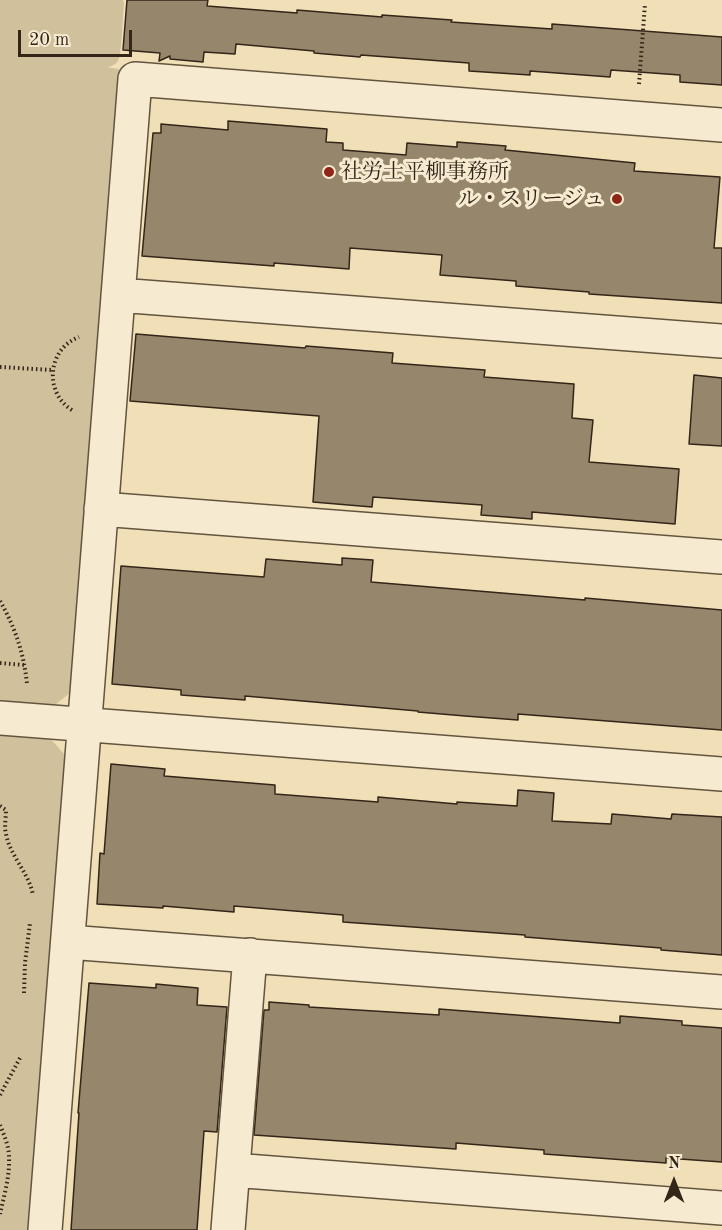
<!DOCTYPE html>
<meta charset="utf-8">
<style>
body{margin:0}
#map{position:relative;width:722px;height:1230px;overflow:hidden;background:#f1e0b7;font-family:"Old Standard TT",serif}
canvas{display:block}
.north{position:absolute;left:644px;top:1152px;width:60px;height:60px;-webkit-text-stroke:4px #f6ebd0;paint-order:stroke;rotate:0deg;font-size:16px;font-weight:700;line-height:24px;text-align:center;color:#342519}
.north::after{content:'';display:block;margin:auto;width:21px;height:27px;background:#342519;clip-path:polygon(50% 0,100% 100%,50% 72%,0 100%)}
.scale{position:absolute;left:18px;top:30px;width:114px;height:27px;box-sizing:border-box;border:3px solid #342519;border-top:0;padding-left:8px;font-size:18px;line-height:21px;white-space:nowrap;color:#342519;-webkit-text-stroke:4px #f6ebd0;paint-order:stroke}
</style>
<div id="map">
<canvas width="722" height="1230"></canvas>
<div class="north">N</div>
<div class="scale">20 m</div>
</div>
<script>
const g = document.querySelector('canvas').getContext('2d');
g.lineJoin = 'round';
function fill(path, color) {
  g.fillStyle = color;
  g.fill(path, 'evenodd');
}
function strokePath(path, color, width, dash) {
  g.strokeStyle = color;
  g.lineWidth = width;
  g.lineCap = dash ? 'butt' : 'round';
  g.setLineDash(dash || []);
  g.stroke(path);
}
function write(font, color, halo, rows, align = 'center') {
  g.font = font + ' "Old Standard TT","Noto Serif JP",serif';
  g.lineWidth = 6;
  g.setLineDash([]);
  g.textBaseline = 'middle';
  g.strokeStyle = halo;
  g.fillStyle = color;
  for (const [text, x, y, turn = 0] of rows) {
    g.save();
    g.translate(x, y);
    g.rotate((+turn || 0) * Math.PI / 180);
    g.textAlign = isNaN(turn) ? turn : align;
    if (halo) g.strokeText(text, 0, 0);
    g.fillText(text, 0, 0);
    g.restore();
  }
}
fill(new Path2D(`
 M 0,0 L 123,0 L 124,3 C 123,14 122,54 118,61 C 115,65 110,67 106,67 L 119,69 L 70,693 L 51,708 L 0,704 Z
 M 0,733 L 49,737 L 65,755 L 28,1230 L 0,1230 Z`), '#d1c09c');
const building = new Path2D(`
 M 127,0 L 208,0 L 207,6 L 297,13 L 297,10 L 382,17 L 382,15 L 452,20 L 451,22 L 552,29 L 552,24 L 722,37 L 722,85 L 680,82 L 680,75 L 611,70 L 610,77 L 530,71 L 530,75 L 469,71 L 469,63 L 361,55 L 360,57 L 314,53 L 314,51 L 236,44 L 235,54 L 204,52 L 203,62 L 170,59 L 170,56 L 159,61 L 160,53 L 123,50 Z
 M 228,121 L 327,129 L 326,142 L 343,143 L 343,150 L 406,155 L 407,143 L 457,147 L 457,142 L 506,146 L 505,150 L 635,163 L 634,171 L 720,177 L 714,248 L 722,248 L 722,303 L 589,294 L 589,292 L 516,286 L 516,281 L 440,275 L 442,255 L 350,248 L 349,269 L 274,263 L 274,266 L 142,256 L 153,133 L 161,133 L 161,124 L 228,130 Z
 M 136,334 L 305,348 L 306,346 L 393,353 L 392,363 L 485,370 L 484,377 L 574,384 L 572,418 L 593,420 L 589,462 L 679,469 L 675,524 L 532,512 L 532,519 L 481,515 L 482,505 L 373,497 L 372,507 L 313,502 L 319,416 L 130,401 Z
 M 694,375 L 722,378 L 722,446 L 689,444 Z
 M 342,558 L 373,560 L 371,582 L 585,600 L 585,598 L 722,610 L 722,730 L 518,714 L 518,720 L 465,716 L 418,712 L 418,711 L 245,696 L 245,700 L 181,695 L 181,690 L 112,684 L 121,566 L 264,577 L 266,559 L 342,565 Z
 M 111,764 L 165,769 L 164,776 L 275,785 L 275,794 L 378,802 L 378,797 L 457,804 L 457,802 L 517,806 L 518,790 L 554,793 L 552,821 L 611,824 L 612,814 L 671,819 L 672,814 L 722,817 L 722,955 L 661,950 L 661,948 L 525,937 L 525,935 L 343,922 L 343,915 L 234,906 L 234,912 L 163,906 L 163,908 L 97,904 L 100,853 L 104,854 Z
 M 89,983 L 156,988 L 156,984 L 198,988 L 197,1005 L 227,1007 L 217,1132 L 204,1131 L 197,1230 L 71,1230 L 79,1113 L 78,1113 Z
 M 269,1002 L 309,1005 L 309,1007 L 439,1015 L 439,1009 L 620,1023 L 620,1016 L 682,1021 L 682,1025 L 722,1028 L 722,1162 L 666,1158 L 666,1163 L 544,1154 L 544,1150 L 456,1143 L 456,1149 L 254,1135 L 264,1010 L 269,1010 Z`);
fill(building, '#96866b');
strokePath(building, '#342519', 1.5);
const street = new Path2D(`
 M 118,295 L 722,341
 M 101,509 L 722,557
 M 0,718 L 722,774
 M 68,942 L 722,992
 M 233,1170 L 722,1208
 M 45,1230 L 135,79 L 722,125
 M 228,1230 L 250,955`);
strokePath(street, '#635440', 36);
strokePath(new Path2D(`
 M 639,84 L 645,4
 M 0,367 L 52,370
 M 72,410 C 44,393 47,349 79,337
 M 0,601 C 15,627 24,654 27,684
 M 0,663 L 24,665
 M 0,806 L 6,810 C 6,818 4,827 6,834 C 10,856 29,873 33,895
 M 24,993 L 25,963 L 30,923
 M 0,1095 L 20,1058
 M 0,1125 C 4,1135 9,1146 9,1157 C 10,1176 4,1196 0,1214`), '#342519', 4, [1.5, 3]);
strokePath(street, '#f6ebd0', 33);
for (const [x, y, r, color] of [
 [329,172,6,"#8f2418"],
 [617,199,6,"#8f2418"]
]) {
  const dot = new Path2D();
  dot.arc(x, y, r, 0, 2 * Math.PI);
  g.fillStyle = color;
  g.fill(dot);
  strokePath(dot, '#f6ebd0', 2);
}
write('21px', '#342519', '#f6ebd0', [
 ["社労士平柳事務所",341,172],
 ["ル・スリージュ",605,199,"right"]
], 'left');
</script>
